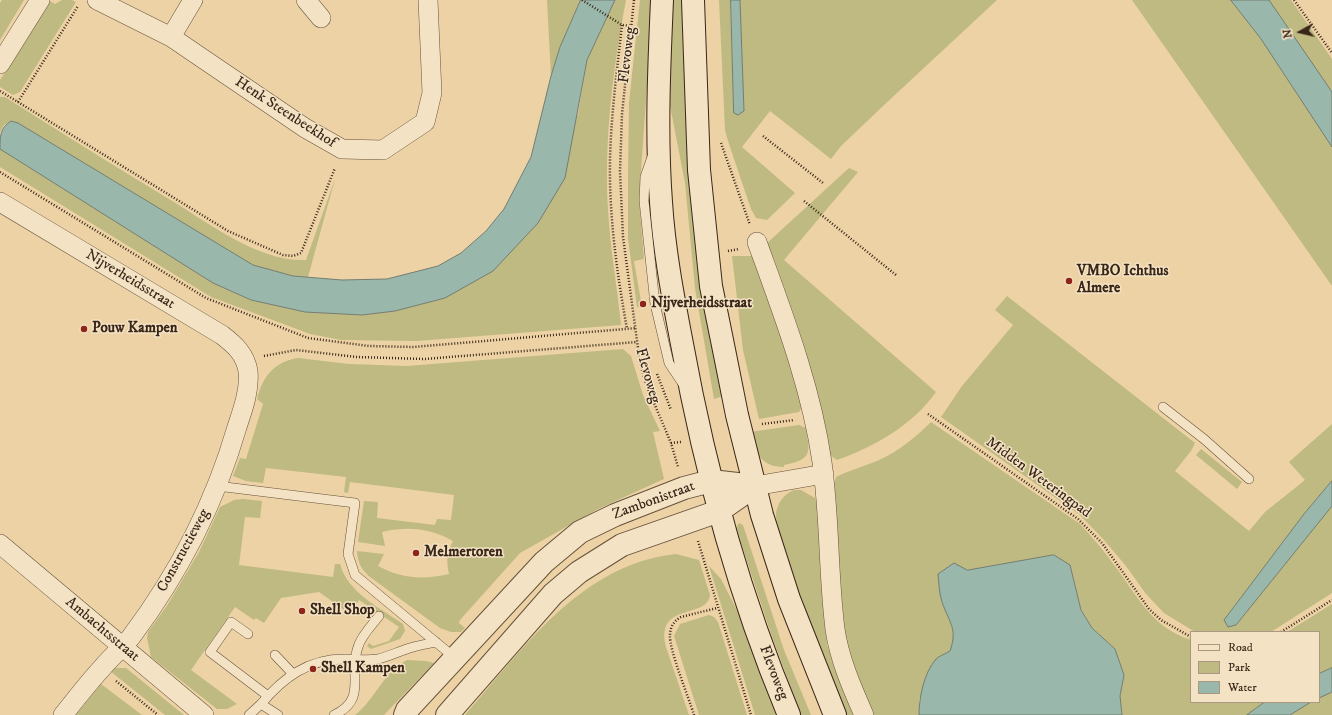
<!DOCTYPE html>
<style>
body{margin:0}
#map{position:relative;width:1332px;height:715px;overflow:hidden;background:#ecd2a5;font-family:"IM FELL DW Pica",serif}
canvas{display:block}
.legend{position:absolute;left:1190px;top:631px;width:130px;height:72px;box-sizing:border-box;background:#f3e2c4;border:1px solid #a99780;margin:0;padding:5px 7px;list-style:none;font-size:12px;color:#3a2619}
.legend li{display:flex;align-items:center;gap:8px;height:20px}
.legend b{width:20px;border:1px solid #a99780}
.north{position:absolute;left:1280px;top:12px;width:40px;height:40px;-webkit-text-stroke:3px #f3e2c4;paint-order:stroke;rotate:262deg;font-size:11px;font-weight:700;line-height:16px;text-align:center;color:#3a2619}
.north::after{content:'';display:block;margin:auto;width:14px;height:18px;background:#3a2619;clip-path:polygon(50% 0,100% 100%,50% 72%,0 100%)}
</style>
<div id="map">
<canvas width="1332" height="715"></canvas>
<ul class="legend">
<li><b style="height:5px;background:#f3e2c4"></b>Road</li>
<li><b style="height:11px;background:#bfba81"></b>Park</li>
<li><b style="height:11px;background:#99b7ab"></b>Water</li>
</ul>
<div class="north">N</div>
</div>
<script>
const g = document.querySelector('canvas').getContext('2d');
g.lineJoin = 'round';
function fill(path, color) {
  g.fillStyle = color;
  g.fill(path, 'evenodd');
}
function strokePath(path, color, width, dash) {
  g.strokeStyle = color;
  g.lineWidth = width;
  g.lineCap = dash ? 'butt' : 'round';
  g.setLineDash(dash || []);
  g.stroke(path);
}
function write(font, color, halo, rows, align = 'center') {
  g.font = font + ' "IM FELL DW Pica",serif';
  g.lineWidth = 3;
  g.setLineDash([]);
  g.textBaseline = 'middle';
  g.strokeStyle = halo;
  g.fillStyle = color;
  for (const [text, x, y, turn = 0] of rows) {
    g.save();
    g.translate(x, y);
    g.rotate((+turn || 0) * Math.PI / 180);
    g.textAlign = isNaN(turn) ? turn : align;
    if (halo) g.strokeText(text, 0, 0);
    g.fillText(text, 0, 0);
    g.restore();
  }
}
fill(new Path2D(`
 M 2,0 L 24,0 L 0,40 L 0,3 Z
 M 62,0 L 72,0 L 76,2 L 20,92 L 13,95 L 0,87 L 0,80 L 50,1 L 55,4 Z
 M 547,0 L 581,0 L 560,47 L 551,76 Z
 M 615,0 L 626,0 C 613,68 604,140 608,209 C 610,248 617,286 621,325 L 417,341 L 341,340 L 310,334 L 211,297 L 0,167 L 0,149 L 213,283 L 250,300 L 305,312 L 362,315 L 395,311 L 445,298 L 578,114 L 587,60 Z
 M 640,0 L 653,0 L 639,199 L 644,259 L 634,261 L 642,307 L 637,307 L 628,238 L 628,176 L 629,103 Z
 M 672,0 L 684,0 L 726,395 L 714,399 L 695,288 L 685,183 L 668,95 Z
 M 719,0 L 731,0 L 734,113 L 738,115 L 744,111 L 740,0 L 997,0 L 883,106 L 841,146 L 831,159 L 770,111 L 742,147 L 795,193 L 767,220 L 756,218 L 751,209 L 728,141 L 725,130 Z
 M 1132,0 L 1231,0 L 1261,39 L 1332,147 L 1332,286 Z
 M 1269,0 L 1291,0 L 1332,59 L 1332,92 Z
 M 0,97 L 5,97 C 60,132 114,166 169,199 C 209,223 258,262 306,260 L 335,179 L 308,277 L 293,276 L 253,265 L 18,123 L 11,121 L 4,125 L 0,132 Z
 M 849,168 L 858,172 L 784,260 L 936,392 C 913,425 874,447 837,460 L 830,455 C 822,418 814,381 803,345 C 793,310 778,278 766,244 Z
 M 732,256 L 752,256 L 783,338 L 802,407 L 799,412 L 759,419 L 743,350 Z
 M 1007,296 L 1195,443 L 1191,451 L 1175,471 L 1249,531 L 1265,512 L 1305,480 L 1289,462 L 1332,424 L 1332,481 L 1304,514 L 1224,620 L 1236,625 L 1332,506 L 1332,593 L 1271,632 L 1195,632 L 1164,613 L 1146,594 L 1126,566 L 1103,539 L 1080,515 L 941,417 L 962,386 L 1013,325 L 995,310 Z
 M 623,349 L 631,356 L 643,395 L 660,431 L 653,432 L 664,479 L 598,509 L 520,553 L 460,620 L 459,623 L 465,628 L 461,632 L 451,632 L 440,628 L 370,577 C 361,569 358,563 357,551 L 384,554 L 378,566 C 402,579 424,580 449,574 C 446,561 447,553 453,541 C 430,528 408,526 382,532 L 385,546 L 358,542 L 364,501 L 378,502 L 377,518 L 435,525 L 437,519 L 451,520 L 454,495 L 350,482 L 348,493 L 344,492 L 346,477 L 266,468 L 263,483 L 246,481 L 233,476 L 240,458 L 246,459 L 263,404 L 257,399 C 263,376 274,362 298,358 L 349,364 L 407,366 Z
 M 931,422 L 1080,524 C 1093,538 1106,553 1117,569 C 1140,600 1152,627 1191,640 L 1191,702 L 1265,702 L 1247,715 L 1122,715 L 1120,696 L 1124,675 L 1115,649 L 1092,628 L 1081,609 L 1070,565 L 1054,555 L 967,570 L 954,564 L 950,619 L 954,639 L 950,651 L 937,658 L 919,700 L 919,715 L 871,715 L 846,650 L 840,608 L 833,489 L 836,477 C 850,470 865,466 879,460 C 899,451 916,437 931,422 Z
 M 799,425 L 808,429 L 806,431 C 811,454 810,460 784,465 L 784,467 C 760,467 755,451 750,432 Z
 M 1201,449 L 1242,482 L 1237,489 L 1196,455 Z
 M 794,490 L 801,490 L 815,498 L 819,513 L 827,645 L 854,715 L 847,715 C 822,662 802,607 786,551 C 782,541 776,527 776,516 C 776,504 784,494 794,490 Z
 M 243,499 L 262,501 L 260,518 L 245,517 L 239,565 L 333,577 L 335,564 L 340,564 C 348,593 379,607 403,624 L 405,631 L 400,639 L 371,649 L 367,646 L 369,643 L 373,646 L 389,641 L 399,627 L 359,600 L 350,614 L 319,592 L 281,598 L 264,623 L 256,618 L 254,620 L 235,607 L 191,670 L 237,704 L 227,709 L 217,709 L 151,657 L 147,638 L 148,632 L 168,604 L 199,552 L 220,507 L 234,500 Z
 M 739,523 L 743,525 L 784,650 L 811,715 L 801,715 L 771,634 L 736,528 Z
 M 676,554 L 699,560 L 710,595 C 707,620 655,601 666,647 L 689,715 L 465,715 C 523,649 581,564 676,554 Z
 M 709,566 L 721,579 L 741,618 L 776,715 L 755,715 Z
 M 1332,604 L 1332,668 L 1319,674 L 1319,632 L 1287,632 Z
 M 709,615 L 714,617 L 718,622 L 747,715 L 699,715 L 674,636 L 680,624 Z
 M 407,660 L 426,661 L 434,663 L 384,715 L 355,715 C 376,699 383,672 407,660 Z
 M 112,668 L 126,668 L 184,715 L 165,715 L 110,671 Z
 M 101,684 L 142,715 L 76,715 Z
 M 1332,692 L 1332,715 L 1290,715 L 1311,702 L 1319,702 L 1319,698 Z`), '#bfba81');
const water = new Path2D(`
 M 581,0 L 615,0 L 587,60 L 565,178 L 538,223 L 493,271 L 445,298 L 395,311 L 362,315 L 305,312 L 251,300 L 213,283 L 0,149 C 0,136 0,128 11,121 L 18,123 L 253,265 L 293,276 L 342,280 L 387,279 L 438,266 L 461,253 L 486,231 L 504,209 L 531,157 L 551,76 L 560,47 Z
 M 731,0 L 740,0 L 744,111 L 738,115 L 734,113 Z
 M 1231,0 L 1269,0 L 1332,92 L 1332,147 L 1261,39 Z
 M 1332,481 L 1332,506 L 1236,625 L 1228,627 L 1224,620 L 1304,514 Z
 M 1054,555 L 1070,565 L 1081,610 L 1092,628 L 1115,649 L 1124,675 L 1120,696 L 1122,715 L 919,715 C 919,697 924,673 936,659 C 939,656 945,654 950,651 C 958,629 949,622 942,602 C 939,593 939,583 938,574 L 954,563 L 967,570 Z
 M 1332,668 L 1332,692 L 1319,698 L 1319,674 Z
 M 1265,702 L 1311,702 L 1290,715 L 1247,715 Z`);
fill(water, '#99b7ab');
strokePath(water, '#737d71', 1);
const service = new Path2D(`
 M 652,157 L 645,177 L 644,201 L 655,304 L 669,363 L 683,384
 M 1163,407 L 1204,439 L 1249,479
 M 217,486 L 355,503 L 348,554 L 355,575 L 455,658
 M 248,634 L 231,622 L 210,652 L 268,696
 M 275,655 L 293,674
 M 261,704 C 283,678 308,659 344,659 C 355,659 366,661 378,659 C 387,657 395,653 404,650 C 414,646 426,644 436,642
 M 249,715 L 261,704 L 278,715
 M 334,715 C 368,699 348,675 358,647 C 361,636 372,625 379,616`);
const minor = new Path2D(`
 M 97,0 L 171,37 L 305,128 L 342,149 L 383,150 L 425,122 L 432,93 L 428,0
 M 306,0 L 321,18
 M 171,37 L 193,0
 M 0,64 L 40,0
 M 0,202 L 222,335 C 235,345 245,354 248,371 C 250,390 243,409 237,427 C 215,503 179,573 131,637 C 122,648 111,657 102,668 C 88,683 76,699 63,715
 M 757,242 C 783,314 811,386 822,462 C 830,518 828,574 835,629 C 839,658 852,688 864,715
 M 755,486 L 824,474
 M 0,544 L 204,715`);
const tertiary = new Path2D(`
 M 405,715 L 407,710 L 544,562 L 580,532 L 615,515 L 684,488 L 711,481 L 755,486
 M 447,715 L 553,594 L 579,572 L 622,545 L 719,511 L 755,486`);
const secondary = new Path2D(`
 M 662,0 C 659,68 656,135 661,202 C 664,250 673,297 682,344 C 705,471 739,596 789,715
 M 693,0 L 699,170 L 711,286 L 724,350 L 737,415 L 762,515 L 789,599 L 835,715`);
strokePath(service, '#66513c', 10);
strokePath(minor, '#66513c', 20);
strokePath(tertiary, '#66513c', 24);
strokePath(secondary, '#3a2619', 24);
strokePath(new Path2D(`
 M 582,0 L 622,25 L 631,26
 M 634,0 L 622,114 L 620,171 L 623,237 L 640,363 L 646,384 L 671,443 L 678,467
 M 1294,0 L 1332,53
 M 622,25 C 617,70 611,115 610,160 C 609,217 617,273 627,329
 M 0,91 L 228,231 L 283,255 L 293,256 L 301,253 L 335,168
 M 18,102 L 78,6
 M 763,136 L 823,183
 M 721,143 L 750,225
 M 0,172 L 206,298 L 308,338 L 369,346 L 414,347 L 636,328
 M 804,201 L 896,275
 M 728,251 L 739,249
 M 264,356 L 296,350 L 357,357 L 425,359 L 637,342
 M 657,374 L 671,410
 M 928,414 L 1078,519 L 1102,543 L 1149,609 L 1161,620 L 1191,637
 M 762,424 L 794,420
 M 671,443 L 681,442
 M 698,541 L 751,715
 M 1281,632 L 1332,600
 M 116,681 L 158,715
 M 694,715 C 689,698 669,650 670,635 C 670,627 674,621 681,617 L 717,608`), '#3a2619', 2.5, [1, 2]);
strokePath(service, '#f3e2c4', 9);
strokePath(minor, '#f3e2c4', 19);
strokePath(tertiary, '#f3e2c4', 22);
strokePath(secondary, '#f3e2c4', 22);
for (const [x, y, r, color] of [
 [1069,281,4,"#8f2418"],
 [643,304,4,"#8f2418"],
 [84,329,4,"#8f2418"],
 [416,553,4,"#8f2418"],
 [302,611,4,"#8f2418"],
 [313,669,4,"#8f2418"]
]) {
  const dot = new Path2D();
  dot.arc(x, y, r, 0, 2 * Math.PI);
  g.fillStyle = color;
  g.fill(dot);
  strokePath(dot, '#f3e2c4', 1.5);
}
write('15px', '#3a2619', '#f3e2c4', [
 ["Flevoweg",628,55,-83],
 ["Henk Steenbeekhof",285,113,33],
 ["Nijverheidsstraat",130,280,31],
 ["Flevoweg",647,376,74],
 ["Midden Weteringpad",1038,478,36],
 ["Zambonistraat",654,501,-20],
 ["Constructieweg",184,551,-61],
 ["Ambachtsstraat",102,630,40],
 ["Flevoweg",773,673,69]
]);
write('bold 15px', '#3a2619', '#f3e2c4', [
 ["VMBO Ichthus",1077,272],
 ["Almere",1077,289],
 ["Nijverheidsstraat",651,304],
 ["Pouw Kampen",92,329],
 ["Melmertoren",424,553],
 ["Shell Shop",310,611],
 ["Shell Kampen",321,669]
], 'left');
</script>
